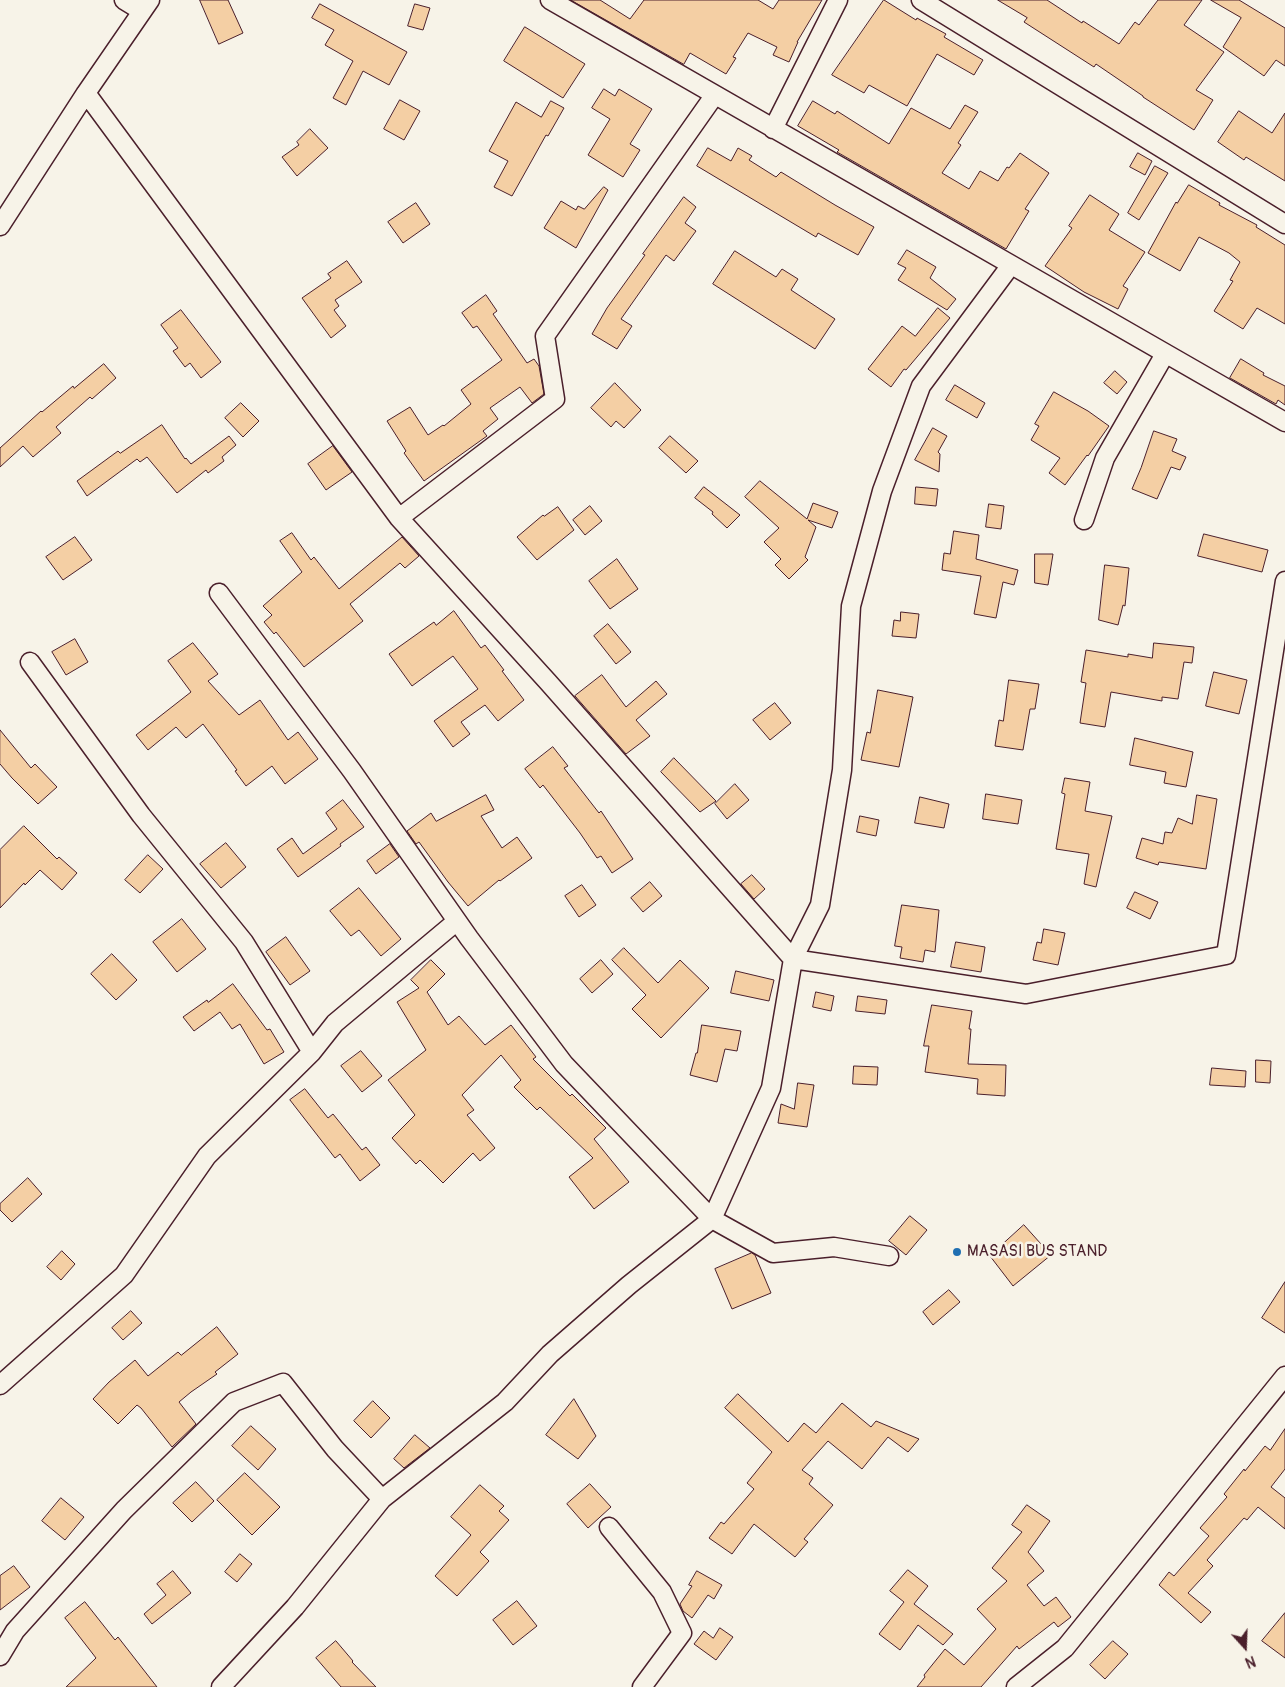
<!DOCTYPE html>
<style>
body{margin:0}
#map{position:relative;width:1285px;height:1687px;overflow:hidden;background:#f7f3e8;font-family:Pangolin,sans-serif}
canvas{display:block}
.north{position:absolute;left:1220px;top:1622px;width:50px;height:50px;-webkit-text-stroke:4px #f7f3e8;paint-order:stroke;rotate:160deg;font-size:14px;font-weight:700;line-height:20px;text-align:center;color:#4a1f2b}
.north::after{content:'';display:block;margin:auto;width:18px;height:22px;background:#4a1f2b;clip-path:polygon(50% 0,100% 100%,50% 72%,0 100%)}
</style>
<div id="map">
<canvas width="1285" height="1687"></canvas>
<div class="north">N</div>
</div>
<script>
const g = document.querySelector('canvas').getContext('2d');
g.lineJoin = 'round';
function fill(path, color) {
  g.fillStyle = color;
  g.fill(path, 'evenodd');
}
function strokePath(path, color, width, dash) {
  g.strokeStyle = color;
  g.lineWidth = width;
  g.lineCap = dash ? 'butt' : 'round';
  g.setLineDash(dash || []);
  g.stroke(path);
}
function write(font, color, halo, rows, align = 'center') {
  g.font = font + ' Pangolin,sans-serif';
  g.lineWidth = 5;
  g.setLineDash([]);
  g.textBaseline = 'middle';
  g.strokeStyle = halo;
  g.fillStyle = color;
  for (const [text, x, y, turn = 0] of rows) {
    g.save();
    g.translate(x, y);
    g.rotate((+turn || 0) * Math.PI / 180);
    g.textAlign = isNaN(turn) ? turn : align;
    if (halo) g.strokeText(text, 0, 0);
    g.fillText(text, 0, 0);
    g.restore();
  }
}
const building = new Path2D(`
 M 200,0 L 228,0 L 243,33 L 219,44 Z
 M 571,0 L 600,0 L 630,19 L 644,0 L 758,0 L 773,9 L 779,0 L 822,0 L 797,42 L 798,42 L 789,62 L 773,55 L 777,47 L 748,33 L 733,57 L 736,58 L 726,74 L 690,53 L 684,64 Z
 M 884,0 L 916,20 L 917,18 L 946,34 L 944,37 L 983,60 L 974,75 L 937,54 L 907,106 L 869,85 L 864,93 L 832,75 Z
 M 998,0 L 1047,0 L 1082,23 L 1083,21 L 1119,44 L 1135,22 L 1139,25 L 1158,0 L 1202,0 L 1184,25 L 1224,52 L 1196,90 L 1213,100 L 1194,130 L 1143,97 L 1143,96 L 1096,64 L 1094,67 L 1024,22 L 1027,18 Z
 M 1211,0 L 1239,0 L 1285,28 L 1285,66 L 1276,60 L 1264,76 L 1223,47 L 1241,18 Z
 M 320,4 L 407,52 L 389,85 L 363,71 L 346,105 L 333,98 L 353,61 L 325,45 L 334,30 L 312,18 Z
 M 415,4 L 430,8 L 423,30 L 408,26 Z
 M 525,27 L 585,64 L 563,98 L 504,61 Z
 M 604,89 L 615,96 L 619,89 L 652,109 L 630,144 L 640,150 L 623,177 L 588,155 L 610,119 L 592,108 Z
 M 400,100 L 420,111 L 404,140 L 384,129 Z
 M 551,101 L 564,108 L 548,136 L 546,135 L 512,196 L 494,187 L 508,161 L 489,151 L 516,102 L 541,117 Z
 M 813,101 L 835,114 L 837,111 L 889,144 L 911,108 L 950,129 L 965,105 L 978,112 L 958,143 L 961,145 L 942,173 L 969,189 L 980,171 L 998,181 L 1007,167 L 1009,168 L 1020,153 L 1049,173 L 1025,209 L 1029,211 L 1006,249 L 837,152 L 839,150 L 798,126 Z
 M 1239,111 L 1272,133 L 1285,113 L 1285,181 L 1246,157 L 1244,160 L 1218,142 Z
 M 310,129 L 328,148 L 297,176 L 282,157 L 299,145 L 297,142 Z
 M 708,148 L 731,161 L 738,148 L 752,156 L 749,160 L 776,177 L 781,172 L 835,205 L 874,227 L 858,255 L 818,233 L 816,237 L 697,166 Z
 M 1138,153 L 1152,161 L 1145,175 L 1130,167 Z
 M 1155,166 L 1168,173 L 1139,220 L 1128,213 Z
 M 1189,185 L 1220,203 L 1219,205 L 1257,225 L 1256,227 L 1285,245 L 1285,324 L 1257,308 L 1243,329 L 1214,311 L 1233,281 L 1230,280 L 1240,262 L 1229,253 L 1199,237 L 1180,271 L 1148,253 L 1176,202 L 1177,203 Z
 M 604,187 L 608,190 L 576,248 L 544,228 L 561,201 L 576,210 L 578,206 L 584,209 Z
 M 1090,195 L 1119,214 L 1109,230 L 1145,252 L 1123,286 L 1128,289 L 1118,309 L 1084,292 L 1045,266 L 1072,228 L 1069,226 Z
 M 684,197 L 696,207 L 685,223 L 696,231 L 674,261 L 666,255 L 621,319 L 632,326 L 617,349 L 592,334 L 607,308 L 645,255 L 643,254 Z
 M 416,203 L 430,224 L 403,243 L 388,222 Z
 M 907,250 L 936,267 L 930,278 L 956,299 L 947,310 L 898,280 L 906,268 L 898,264 Z
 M 735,251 L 776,277 L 782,269 L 798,279 L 791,290 L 835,319 L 815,349 L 713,284 Z
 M 347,261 L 362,282 L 335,300 L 339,306 L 334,310 L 346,326 L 331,338 L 302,298 L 331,278 L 328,274 Z
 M 486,295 L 497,311 L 493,314 L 527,363 L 534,359 L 539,366 L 544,394 L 532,403 L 520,387 L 490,408 L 498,419 L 483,431 L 487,436 L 424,481 L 404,453 L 406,451 L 387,421 L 410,407 L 428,435 L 443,425 L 444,426 L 471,404 L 461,390 L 502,360 L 477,326 L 473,328 L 462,313 Z
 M 938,308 L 950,318 L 906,370 L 904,369 L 891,387 L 868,369 L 902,326 L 915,336 Z
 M 181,310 L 221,362 L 201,378 L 190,363 L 185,367 L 173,351 L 178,348 L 161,325 Z
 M 1241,359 L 1264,373 L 1263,375 L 1285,386 L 1285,405 L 1278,400 L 1276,404 L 1230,378 Z
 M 104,364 L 116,378 L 92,399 L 90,397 L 56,427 L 61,433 L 33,457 L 23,446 L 0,467 L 0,448 L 41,411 L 42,412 L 73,386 L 74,388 Z
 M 1115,371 L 1127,382 L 1117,394 L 1104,383 Z
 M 615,383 L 641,410 L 624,428 L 616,421 L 611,427 L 591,408 Z
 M 955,385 L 985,403 L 977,418 L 946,400 Z
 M 1054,392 L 1088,411 L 1109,426 L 1088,456 L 1087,455 L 1065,485 L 1049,473 L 1060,458 L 1031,440 L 1039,426 L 1035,424 Z
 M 241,403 L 259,421 L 243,437 L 225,418 Z
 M 162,425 L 185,459 L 186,458 L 191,464 L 229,436 L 236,445 L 222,457 L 224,461 L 208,473 L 206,470 L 177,493 L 147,457 L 140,462 L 137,459 L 87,496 L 77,481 L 118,451 L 120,453 Z
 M 933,428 L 947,436 L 938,452 L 940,454 L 939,472 L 915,460 Z
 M 1154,431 L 1177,439 L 1172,451 L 1186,457 L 1180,470 L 1171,467 L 1157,499 L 1132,489 L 1141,468 Z
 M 670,436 L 698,461 L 686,473 L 659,448 Z
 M 333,446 L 352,472 L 326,490 L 308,464 Z
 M 760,481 L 807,519 L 813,503 L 838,512 L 832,528 L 808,520 L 816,527 L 805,557 L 808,560 L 789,579 L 775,565 L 781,559 L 764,542 L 779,528 L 745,497 Z
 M 704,487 L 740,515 L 727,528 L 712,514 L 713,512 L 695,498 Z
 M 916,487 L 938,489 L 936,506 L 915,504 Z
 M 989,504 L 1004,506 L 1001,529 L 986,527 Z
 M 590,506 L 602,521 L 585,535 L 573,520 Z
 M 558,507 L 574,530 L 537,560 L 517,537 L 543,515 L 544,516 Z
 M 954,531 L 979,535 L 976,559 L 1018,570 L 1014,585 L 1003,582 L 996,618 L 974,614 L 981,576 L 942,570 L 944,553 L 950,554 Z
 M 292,533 L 311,560 L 314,557 L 339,589 L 402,537 L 419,556 L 405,568 L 400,563 L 350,604 L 363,621 L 304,667 L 276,632 L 274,634 L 264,622 L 272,615 L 263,606 L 302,572 L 280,541 Z
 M 1204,534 L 1268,550 L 1262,572 L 1198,556 Z
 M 75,537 L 92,560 L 63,580 L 46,557 Z
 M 1035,554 L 1053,554 L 1048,585 L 1035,583 Z
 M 617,559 L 638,589 L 610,609 L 589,581 Z
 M 1105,565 L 1129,568 L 1125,606 L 1123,605 L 1118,625 L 1099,620 Z
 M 454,611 L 481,648 L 485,645 L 504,670 L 502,671 L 524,700 L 498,721 L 485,705 L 461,722 L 470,734 L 453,747 L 434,721 L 478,689 L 453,656 L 412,686 L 389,654 L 434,622 L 436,625 Z
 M 901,612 L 919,614 L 916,638 L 892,636 L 894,620 L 900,621 Z
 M 608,624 L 631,652 L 616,664 L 594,636 Z
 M 75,639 L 88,662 L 66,675 L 52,652 Z
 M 193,643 L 218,674 L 208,681 L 239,715 L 260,700 L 288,740 L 298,732 L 318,759 L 285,784 L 272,766 L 246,786 L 235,771 L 237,770 L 203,724 L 186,738 L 176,727 L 148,750 L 136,735 L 191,692 L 168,661 Z
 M 1154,643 L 1194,647 L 1192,663 L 1184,662 L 1178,699 L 1162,697 L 1162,701 L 1111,692 L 1105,727 L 1080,723 L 1086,683 L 1081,682 L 1086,650 L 1128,657 L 1128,654 L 1152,658 Z
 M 1214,672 L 1247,680 L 1239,714 L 1206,706 Z
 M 602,675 L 626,707 L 656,681 L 667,694 L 636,720 L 650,736 L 626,754 L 575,696 Z
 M 1009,680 L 1039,684 L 1035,709 L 1030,709 L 1023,750 L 995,746 L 999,720 L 1003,721 Z
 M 878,690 L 913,697 L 899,767 L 861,760 L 867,732 L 870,733 Z
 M 775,703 L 791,723 L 770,740 L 753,720 Z
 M 0,730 L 31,768 L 35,764 L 57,787 L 38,804 L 12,778 L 0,764 Z
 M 1135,738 L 1193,752 L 1186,787 L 1164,783 L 1166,772 L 1130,765 Z
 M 553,747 L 568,766 L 564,768 L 599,813 L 601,811 L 633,859 L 612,873 L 601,856 L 597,858 L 580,833 L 543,785 L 540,788 L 525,769 Z
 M 674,758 L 716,801 L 700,812 L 661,772 Z
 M 1065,778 L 1090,782 L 1085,811 L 1112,816 L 1096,887 L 1084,884 L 1089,854 L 1056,849 L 1065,794 L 1062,793 Z
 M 735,784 L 749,800 L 727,819 L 715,804 Z
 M 986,794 L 1022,800 L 1018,824 L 983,819 Z
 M 486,795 L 494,810 L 481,816 L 502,848 L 517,837 L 532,858 L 500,881 L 499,880 L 468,906 L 448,882 L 419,842 L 416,844 L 407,831 L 431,813 L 436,821 Z
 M 1197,795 L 1217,799 L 1206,869 L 1159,862 L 1158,865 L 1136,858 L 1142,838 L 1163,844 L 1165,832 L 1172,833 L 1178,818 L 1192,824 Z
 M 920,797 L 949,804 L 944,828 L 915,823 Z
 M 343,800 L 364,827 L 340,844 L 341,846 L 298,877 L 277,849 L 292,838 L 303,854 L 337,829 L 326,813 Z
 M 860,816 L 879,820 L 876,836 L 857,832 Z
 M 24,826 L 57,859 L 59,857 L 77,873 L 62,890 L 40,870 L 25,885 L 24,883 L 0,908 L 0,850 Z
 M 226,843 L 246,867 L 221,888 L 200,864 Z
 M 390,844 L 399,857 L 376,874 L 367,861 Z
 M 148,855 L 163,869 L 140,893 L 125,880 Z
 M 752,875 L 765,889 L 754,899 L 741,884 Z
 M 650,882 L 662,896 L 643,912 L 631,898 Z
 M 582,885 L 596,905 L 579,917 L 565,896 Z
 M 359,888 L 401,939 L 381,956 L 359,930 L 351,936 L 330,911 Z
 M 1135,892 L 1158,902 L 1150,919 L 1127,908 Z
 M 902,905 L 939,910 L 935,952 L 925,950 L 923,962 L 900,958 L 902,947 L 895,946 Z
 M 182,919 L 206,949 L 177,972 L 153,942 Z
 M 1044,929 L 1065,933 L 1058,965 L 1033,960 L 1037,942 L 1041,943 Z
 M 286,937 L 310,971 L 290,985 L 266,952 Z
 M 956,942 L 985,947 L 981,972 L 951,967 Z
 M 624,948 L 658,983 L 680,960 L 709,988 L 661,1038 L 632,1009 L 646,995 L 612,960 Z
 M 112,954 L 137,980 L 116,1000 L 91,974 Z
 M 431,960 L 445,974 L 427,992 L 448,1025 L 459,1016 L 485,1045 L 511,1025 L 536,1057 L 533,1059 L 570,1096 L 572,1094 L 606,1128 L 594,1139 L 629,1182 L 594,1209 L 569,1177 L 593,1158 L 540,1107 L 537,1110 L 514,1087 L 521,1080 L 501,1055 L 462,1095 L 474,1110 L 467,1115 L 495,1148 L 480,1161 L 473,1153 L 443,1183 L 420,1160 L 416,1164 L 392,1138 L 415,1115 L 388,1080 L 426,1050 L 397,1002 L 419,988 L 411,980 Z
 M 601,960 L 613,974 L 592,993 L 580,979 Z
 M 736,971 L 774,980 L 769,1001 L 731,993 Z
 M 233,984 L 267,1030 L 270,1029 L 284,1052 L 264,1064 L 240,1024 L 232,1029 L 220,1012 L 194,1031 L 183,1017 L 207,1000 L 208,1002 Z
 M 816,992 L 834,996 L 831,1011 L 813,1007 Z
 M 858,996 L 887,1000 L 885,1014 L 856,1011 Z
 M 932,1005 L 972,1011 L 969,1029 L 971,1029 L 968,1064 L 1006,1065 L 1005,1096 L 977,1094 L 978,1079 L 925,1072 L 929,1046 L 924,1046 Z
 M 702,1025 L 741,1031 L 737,1051 L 725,1049 L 717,1082 L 690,1075 L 696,1053 L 697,1053 Z
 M 361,1051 L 382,1076 L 362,1092 L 341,1066 Z
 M 1256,1060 L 1271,1061 L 1270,1083 L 1256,1082 Z
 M 854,1066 L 878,1067 L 877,1085 L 853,1084 Z
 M 1212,1068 L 1246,1071 L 1245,1087 L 1210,1085 Z
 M 798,1083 L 814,1085 L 807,1127 L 778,1123 L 781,1104 L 794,1109 Z
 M 305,1089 L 328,1118 L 333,1114 L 362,1150 L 366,1147 L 380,1165 L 360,1181 L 340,1154 L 335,1158 L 290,1100 Z
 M 28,1178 L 42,1194 L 12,1222 L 0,1210 L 0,1204 Z
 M 910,1216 L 927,1230 L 906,1255 L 889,1241 Z
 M 1024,1225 L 1041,1244 L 1042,1243 L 1051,1255 L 1013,1286 L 990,1256 Z
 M 62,1251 L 75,1264 L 61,1280 L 47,1267 Z
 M 752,1253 L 755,1255 L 771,1293 L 732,1309 L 715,1269 Z
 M 1285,1282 L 1285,1333 L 1262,1318 Z
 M 949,1290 L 960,1302 L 933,1325 L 923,1312 Z
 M 131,1311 L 142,1323 L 123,1340 L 112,1328 Z
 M 217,1327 L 238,1354 L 215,1372 L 217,1374 L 191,1392 L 179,1402 L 196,1424 L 172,1447 L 141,1408 L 137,1405 L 118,1424 L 93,1399 L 109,1382 L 135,1360 L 148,1376 L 178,1352 L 181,1355 Z
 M 738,1394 L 788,1442 L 804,1423 L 816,1433 L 842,1403 L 871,1427 L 876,1421 L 919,1439 L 908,1452 L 888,1437 L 862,1469 L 828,1441 L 802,1470 L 813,1478 L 809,1484 L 833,1505 L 804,1539 L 808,1542 L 795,1557 L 754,1524 L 732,1554 L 709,1538 L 721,1522 L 724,1524 L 754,1489 L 747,1483 L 772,1452 L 725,1408 Z
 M 574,1399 L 596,1436 L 578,1459 L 546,1435 Z
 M 373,1401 L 390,1418 L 371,1438 L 354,1421 Z
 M 251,1426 L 276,1449 L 258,1470 L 232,1446 Z
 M 1285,1429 L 1285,1469 L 1271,1487 L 1285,1498 L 1285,1529 L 1258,1507 L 1247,1520 L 1244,1518 L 1207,1560 L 1213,1566 L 1188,1593 L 1211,1612 L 1201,1623 L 1159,1585 L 1169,1572 L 1174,1576 L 1209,1536 L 1200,1528 L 1227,1497 L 1224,1494 L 1244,1469 L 1245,1471 L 1265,1446 L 1270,1450 Z
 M 415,1435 L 430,1448 L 404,1468 L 394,1459 Z
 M 245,1473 L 280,1507 L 252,1535 L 217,1500 Z
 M 196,1482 L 214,1501 L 192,1522 L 173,1503 Z
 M 590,1484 L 611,1507 L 588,1528 L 567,1504 Z
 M 480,1485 L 504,1506 L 499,1511 L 509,1520 L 480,1552 L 489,1561 L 457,1596 L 435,1576 L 471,1535 L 451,1517 Z
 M 61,1498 L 84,1517 L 65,1540 L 42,1521 Z
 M 1027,1505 L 1050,1521 L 1028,1552 L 1044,1571 L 1027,1585 L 1044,1606 L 1056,1597 L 1071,1617 L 1058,1627 L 1054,1622 L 1019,1649 L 1017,1646 L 981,1687 L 917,1687 L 925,1677 L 924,1675 L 945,1649 L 964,1665 L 996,1629 L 977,1609 L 1007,1581 L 992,1568 L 1022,1532 L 1012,1525 Z
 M 240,1554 L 252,1564 L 237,1582 L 225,1572 Z
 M 14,1566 L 30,1587 L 0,1610 L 0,1576 Z
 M 908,1570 L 928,1586 L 914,1604 L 953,1634 L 943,1645 L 918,1625 L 900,1650 L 879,1634 L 904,1602 L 890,1591 Z
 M 173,1571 L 191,1593 L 152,1624 L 144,1614 L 166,1595 L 157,1584 Z
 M 697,1571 L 722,1585 L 714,1599 L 708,1595 L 692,1618 L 683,1611 L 680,1604 L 692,1586 L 689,1585 Z
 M 517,1601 L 537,1626 L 513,1645 L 493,1620 Z
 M 85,1602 L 115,1640 L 118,1637 L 157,1687 L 66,1687 L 96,1658 L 65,1618 Z
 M 1285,1613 L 1285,1658 L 1262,1641 Z
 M 720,1628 L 733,1637 L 716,1660 L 694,1644 L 704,1631 L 713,1638 Z
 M 336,1641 L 353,1661 L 352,1662 L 376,1687 L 341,1687 L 316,1658 Z
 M 1113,1641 L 1128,1654 L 1105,1679 L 1090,1665 Z`);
fill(building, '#f4cfa4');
strokePath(building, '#4a1f2b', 1);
const street = new Path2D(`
 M 124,0 L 142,11
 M 550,0 L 1285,422
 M 921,0 L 1285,224
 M 86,93 L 399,518 L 548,682 L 793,959 L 1026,994 L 1226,955 L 1285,581
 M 773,129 L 838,0
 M 0,226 L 86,93 L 150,0
 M 399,518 L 555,399 L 545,336 L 714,96
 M 1084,520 L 1105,458 L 1165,354
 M 219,593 L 352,771 L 469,938 L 564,1064 L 712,1219 L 771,1088 L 793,959 L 820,905 L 842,770 L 851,606 L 882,491 L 921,386 L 1011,265
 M 30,662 L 141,815 L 244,942 L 312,1052
 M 0,1385 L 124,1275 L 207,1156 L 312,1052 L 335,1023 L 457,921
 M 609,1527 L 662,1592 L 682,1633 L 642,1687
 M 0,1656 L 15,1631 L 124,1510 L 234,1402 L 283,1383 L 335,1449 L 382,1499
 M 221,1687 L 295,1607 L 382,1499 L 505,1402 L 550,1354 L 629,1285 L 712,1219 L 773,1253 L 834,1247 L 889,1256
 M 1016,1687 L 1065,1648 L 1285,1376`);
strokePath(street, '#4a1f2b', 21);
strokePath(street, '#f7f3e8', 18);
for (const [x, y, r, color] of [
 [957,1252,5,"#1f6fb2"]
]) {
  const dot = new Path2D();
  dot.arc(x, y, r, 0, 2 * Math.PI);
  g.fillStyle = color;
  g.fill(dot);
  strokePath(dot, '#f7f3e8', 2);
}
write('16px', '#4a1f2b', '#f7f3e8', [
 ["MASASI BUS STAND",967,1252]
], 'left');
</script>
